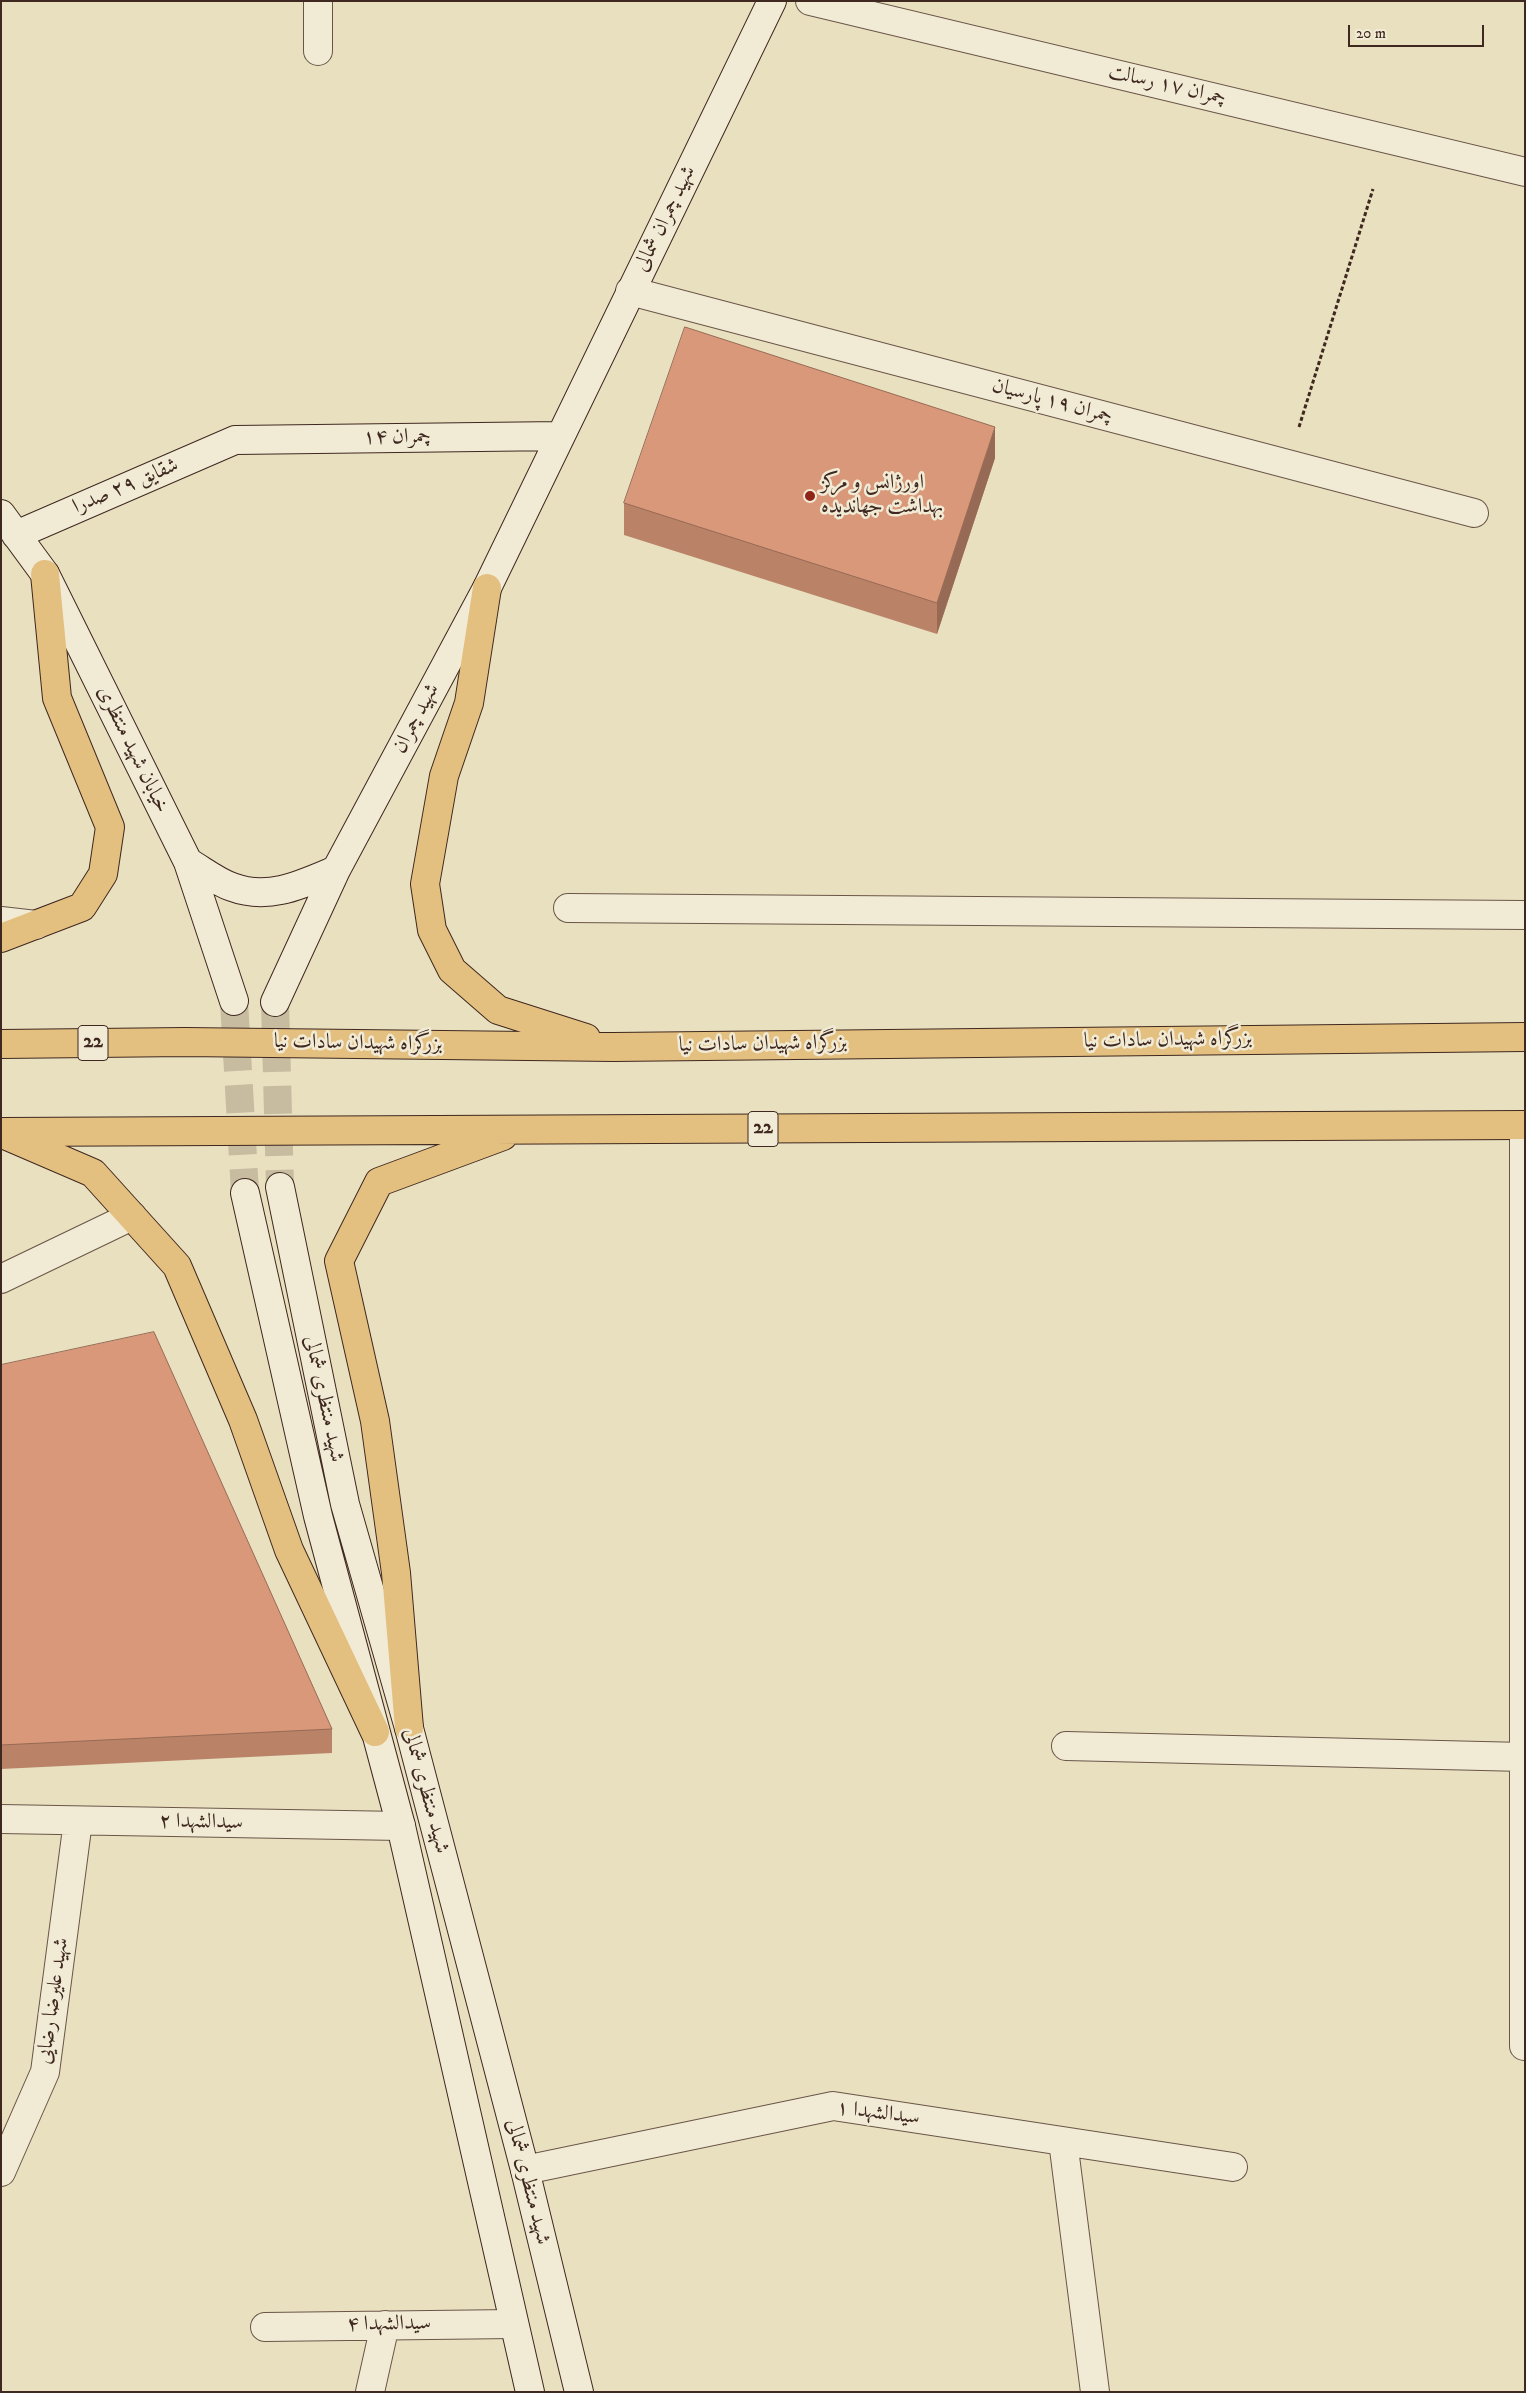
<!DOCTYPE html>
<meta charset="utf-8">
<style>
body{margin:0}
#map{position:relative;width:1526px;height:2393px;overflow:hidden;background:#e9e0c0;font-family:"IM FELL DW Pica",serif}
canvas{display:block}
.frame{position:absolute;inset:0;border:2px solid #3f281f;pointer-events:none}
.scale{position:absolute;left:1348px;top:25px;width:136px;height:22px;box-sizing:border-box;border:2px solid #3f281f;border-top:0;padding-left:6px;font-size:15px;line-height:18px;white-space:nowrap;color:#3f281f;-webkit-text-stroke:4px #f1ebd6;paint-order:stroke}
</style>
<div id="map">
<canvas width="1526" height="2393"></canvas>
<div class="frame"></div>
<div class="scale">20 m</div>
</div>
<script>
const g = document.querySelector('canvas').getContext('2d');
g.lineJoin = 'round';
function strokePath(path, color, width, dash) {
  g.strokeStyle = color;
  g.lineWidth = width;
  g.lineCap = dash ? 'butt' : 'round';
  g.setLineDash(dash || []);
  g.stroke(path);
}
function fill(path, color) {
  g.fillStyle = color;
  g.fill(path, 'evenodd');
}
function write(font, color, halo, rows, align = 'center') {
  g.font = font + ' "IM FELL DW Pica",Amiri,serif';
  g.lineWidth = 5;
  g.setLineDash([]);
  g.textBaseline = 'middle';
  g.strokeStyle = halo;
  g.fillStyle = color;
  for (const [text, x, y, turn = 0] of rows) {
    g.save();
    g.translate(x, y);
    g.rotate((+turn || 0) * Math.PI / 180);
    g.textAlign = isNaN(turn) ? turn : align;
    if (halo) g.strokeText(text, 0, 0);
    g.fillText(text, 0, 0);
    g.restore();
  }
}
strokePath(new Path2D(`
 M 234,1001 L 245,1193
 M 275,1002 L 280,1187`), '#c7bba0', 28, [28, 14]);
const minor = new Path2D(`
 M 810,1 L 1525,172
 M 318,51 L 318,1
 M 630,291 L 1474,513
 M 568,908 L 1525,915
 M 1,921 L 36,925
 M 1524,1125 L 1524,2046
 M 1,1279 L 132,1216
 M 1066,1746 L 1524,1757
 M 1,1819 L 401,1826
 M 1063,2141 L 1095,2392
 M 525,2170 L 833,2106 L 1233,2167
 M 1,2172 L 45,2072 L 78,1821
 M 265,2327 L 513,2324
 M 370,2392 L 385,2325`);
const secondary = new Path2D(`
 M 1,514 L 45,574 L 188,862 L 234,1001
 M 16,535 L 235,440 L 560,436
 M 188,862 C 202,870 217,882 232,887 C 269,901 303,884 336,870
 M 275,1002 L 336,870 L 487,588 L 772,1
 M 280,1187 L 345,1504 L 409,1728 L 525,2170 L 579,2392
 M 245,1193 L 318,1516 L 401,1826 L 530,2392`);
const trunk = new Path2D(`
 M 487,588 L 469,703 L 444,776 L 425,884 L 432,930 L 452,970 L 498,1010 L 586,1038
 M 1,938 L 82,907 L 103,874 L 110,827 L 57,698 L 45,574
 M 1,1044 L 185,1042 L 614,1047 L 1525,1037
 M 1,1132 L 1525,1125
 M 7,1136 L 93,1173 L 177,1266 L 243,1420 L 289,1550 L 375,1732
 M 409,1728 L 396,1573 L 375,1421 L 339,1261 L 379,1182 L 503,1136`);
strokePath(minor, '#6a5647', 30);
strokePath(secondary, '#3f281f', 30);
strokePath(trunk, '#3f281f', 30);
strokePath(new Path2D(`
 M 1299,427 L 1373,189`), '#3f281f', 3, [4, 2.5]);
strokePath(minor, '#f1ebd6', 28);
strokePath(secondary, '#f1ebd6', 28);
strokePath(trunk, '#e4c080', 28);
fill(new Path2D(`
 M 995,458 L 937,634 L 624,535 L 624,503 Z
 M 1,1365 L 332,1729 L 332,1753 L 1,1769 Z`), '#ba8368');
fill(new Path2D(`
 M 995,427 L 995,458 L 937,634 L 937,603 Z`), '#976a55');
const building = new Path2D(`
 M 685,327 L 995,427 L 937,603 L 624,503 Z
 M 154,1332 L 332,1729 L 1,1745 L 1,1365 Z`);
fill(building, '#d89879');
strokePath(building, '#976a55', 1);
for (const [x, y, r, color] of [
 [810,496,6,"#8f2418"]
]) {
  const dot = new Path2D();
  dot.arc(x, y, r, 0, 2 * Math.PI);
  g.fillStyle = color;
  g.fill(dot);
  strokePath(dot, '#f1ebd6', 2);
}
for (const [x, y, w] of [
 [93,1043,30],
 [763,1129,30]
]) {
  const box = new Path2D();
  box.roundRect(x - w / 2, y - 17.5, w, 35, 4);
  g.fillStyle = '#f1ebd6';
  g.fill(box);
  strokePath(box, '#3f281f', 1);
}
write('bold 20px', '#3f281f', null, [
 ["22",93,1043],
 ["22",763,1129]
]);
write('21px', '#3f281f', '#f1ebd6', [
 ["چمران ۱۷ رسالت",1167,86,13],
 ["شهید چمران شمالی",666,219,-64],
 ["چمران ۱۹ پارسیان",1052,402,15],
 ["چمران ۱۴",397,438,-1],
 ["شقایق ۲۹ صدرا",126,487,-23],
 ["شهید چمران",417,719,-62],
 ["خیابان شهید منتظری",132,750,64],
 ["بزرگراه شهیدان سادات نیا",1168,1041,-1],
 ["بزرگراه شهیدان سادات نیا",358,1044,1],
 ["بزرگراه شهیدان سادات نیا",763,1045,-1],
 ["شهید منتظری شمالی",323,1399,78],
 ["شهید منتظری شمالی",425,1791,75],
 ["سیدالشهدا ۲",201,1823,1],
 ["شهید علیرضا رضایی",54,2001,-82],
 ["سیدالشهدا ۱",878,2114,7],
 ["شهید منتظری شمالی",527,2182,76],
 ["سیدالشهدا ۴",389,2325,-1]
]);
write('21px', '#3f281f', '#f1ebd6', [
 ["اورژانس و مرکز",821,484],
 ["بهداشت جهاندیده",821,508]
], 'left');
</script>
